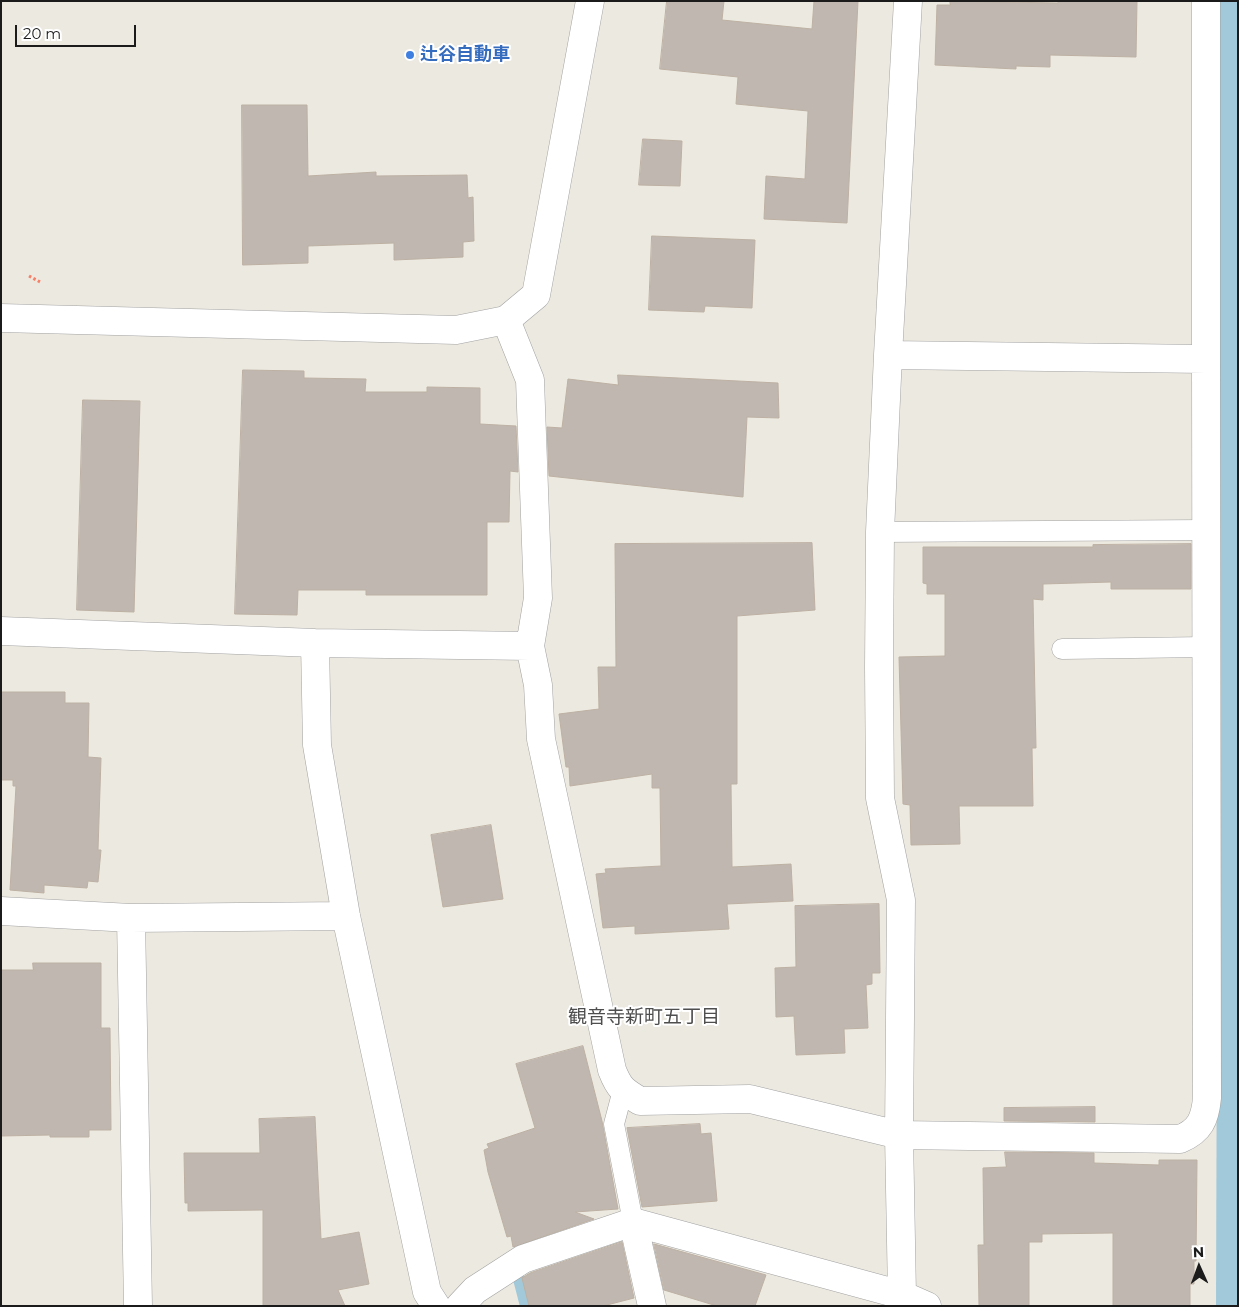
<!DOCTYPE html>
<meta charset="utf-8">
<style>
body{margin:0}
#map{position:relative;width:1239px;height:1307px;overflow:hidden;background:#ece9e0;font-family:Montserrat,sans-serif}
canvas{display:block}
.frame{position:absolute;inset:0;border:2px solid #1b1b1b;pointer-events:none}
.north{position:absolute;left:1174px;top:1242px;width:50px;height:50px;-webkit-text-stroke:4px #fff;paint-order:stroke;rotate:358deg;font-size:14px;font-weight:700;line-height:20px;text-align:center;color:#1b1b1b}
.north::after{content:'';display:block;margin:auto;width:18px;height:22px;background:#1b1b1b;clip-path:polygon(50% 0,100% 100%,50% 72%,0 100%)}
.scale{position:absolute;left:15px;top:25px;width:121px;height:22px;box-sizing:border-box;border:2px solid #1b1b1b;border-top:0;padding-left:6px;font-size:15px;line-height:18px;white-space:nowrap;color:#1b1b1b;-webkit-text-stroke:4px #fff;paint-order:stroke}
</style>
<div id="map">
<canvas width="1239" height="1307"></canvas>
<div class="frame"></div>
<div class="north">N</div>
<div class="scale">20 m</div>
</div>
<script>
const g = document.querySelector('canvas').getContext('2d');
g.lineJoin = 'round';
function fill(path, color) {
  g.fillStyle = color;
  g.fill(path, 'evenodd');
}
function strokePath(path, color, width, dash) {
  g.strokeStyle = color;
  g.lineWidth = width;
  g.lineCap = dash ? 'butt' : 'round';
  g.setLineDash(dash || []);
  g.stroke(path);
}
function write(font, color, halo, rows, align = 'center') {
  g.font = font + ' Montserrat,"Noto Sans JP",sans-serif';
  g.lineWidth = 4;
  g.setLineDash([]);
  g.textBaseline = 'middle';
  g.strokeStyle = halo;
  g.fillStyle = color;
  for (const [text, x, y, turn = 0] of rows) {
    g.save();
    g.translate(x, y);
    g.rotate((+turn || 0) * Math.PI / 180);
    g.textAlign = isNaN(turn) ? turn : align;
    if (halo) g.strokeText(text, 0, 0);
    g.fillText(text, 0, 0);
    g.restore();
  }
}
fill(new Path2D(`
 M 1220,1 L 1238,1 L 1238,1306 L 1216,1306 Z`), '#a1c9d9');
strokePath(new Path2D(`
 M 519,1279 L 526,1306`), '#a1c9d9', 12);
const building = new Path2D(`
 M 667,1 L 724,1 L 722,20 L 812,29 L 814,1 L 858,1 L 847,223 L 764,219 L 766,176 L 805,179 L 808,111 L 736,104 L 738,77 L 660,69 Z
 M 950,1 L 1058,3 L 1058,1 L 1137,1 L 1136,57 L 1050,55 L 1050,67 L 1016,66 L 1016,69 L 935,65 L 937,5 L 950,5 Z
 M 242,105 L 307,105 L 308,176 L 376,172 L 376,176 L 467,175 L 468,198 L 473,197 L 474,241 L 463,242 L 463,257 L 394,260 L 394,243 L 308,246 L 308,263 L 243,265 Z
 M 643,139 L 682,141 L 680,186 L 639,185 Z
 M 652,236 L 755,240 L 752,308 L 705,306 L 704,312 L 649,310 Z
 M 243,370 L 304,371 L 304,378 L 366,379 L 365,392 L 427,392 L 427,387 L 480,388 L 480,424 L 516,426 L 518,472 L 510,471 L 509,522 L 487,522 L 487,595 L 366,595 L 366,590 L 298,590 L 297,615 L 235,614 Z
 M 618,375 L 778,383 L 779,418 L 747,417 L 743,497 L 549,476 L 547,427 L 562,428 L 568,379 L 618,385 Z
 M 83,400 L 140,401 L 134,612 L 77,610 Z
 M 812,543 L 815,610 L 737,616 L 737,784 L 731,784 L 732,867 L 791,864 L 793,901 L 727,904 L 729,929 L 635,934 L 635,926 L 603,928 L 596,874 L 606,873 L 605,869 L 661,866 L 660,788 L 652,788 L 652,774 L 570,786 L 569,767 L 566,767 L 559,714 L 599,709 L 598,667 L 616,667 L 615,544 Z
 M 1191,544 L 1191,589 L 1111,589 L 1111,582 L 1043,584 L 1043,600 L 1033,599 L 1036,748 L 1032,748 L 1033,806 L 959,806 L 960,844 L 911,845 L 910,805 L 903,804 L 899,657 L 945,656 L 945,594 L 927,594 L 927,584 L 923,583 L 923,547 L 1093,547 L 1093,545 Z
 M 1,692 L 65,692 L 65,703 L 89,703 L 88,757 L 101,758 L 98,850 L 101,850 L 98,882 L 88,881 L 87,888 L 44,885 L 44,893 L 10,890 L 16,786 L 13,786 L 13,780 L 1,780 Z
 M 491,825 L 503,899 L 443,907 L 431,835 Z
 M 879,904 L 880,973 L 872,973 L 872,984 L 866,985 L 868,1028 L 844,1029 L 845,1053 L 796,1055 L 794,1016 L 776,1017 L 775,968 L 796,967 L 795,906 Z
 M 33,963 L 101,963 L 101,1028 L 110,1028 L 111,1130 L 89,1130 L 89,1137 L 50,1137 L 50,1135 L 1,1136 L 1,970 L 33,970 Z
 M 583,1046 L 602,1121 L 618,1209 L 575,1212 L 594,1219 L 513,1247 L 511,1236 L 507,1237 L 488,1172 L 484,1150 L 489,1148 L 487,1144 L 535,1128 L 516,1064 Z
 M 1095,1107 L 1095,1122 L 1004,1121 L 1004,1108 Z
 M 315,1117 L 321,1239 L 359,1232 L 369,1284 L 338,1290 L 345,1306 L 263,1306 L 263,1210 L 188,1211 L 188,1203 L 185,1203 L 184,1153 L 260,1153 L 259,1119 Z
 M 700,1124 L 701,1134 L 711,1133 L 717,1201 L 642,1207 L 627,1128 Z
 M 1005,1152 L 1094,1153 L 1094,1163 L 1159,1165 L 1159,1160 L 1197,1160 L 1196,1261 L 1194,1261 L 1194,1284 L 1190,1284 L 1190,1306 L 1113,1306 L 1113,1233 L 1042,1234 L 1042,1242 L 1029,1242 L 1029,1306 L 979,1306 L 978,1245 L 984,1245 L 983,1168 L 1006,1167 Z
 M 622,1242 L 634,1298 L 603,1306 L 529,1306 L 522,1278 L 530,1273 Z
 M 654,1244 L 766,1275 L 755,1306 L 717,1306 L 664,1290 Z`);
fill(building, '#c0b8b0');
strokePath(building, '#bdb0a3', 1);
const service = new Path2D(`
 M 880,532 L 1206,530
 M 1062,649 L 1206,647
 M 623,1090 L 614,1124 L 633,1222`);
const minor = new Path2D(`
 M 506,320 L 530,380 L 538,598 L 530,646 L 538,685 L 541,739 L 612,1070 C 619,1088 623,1091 640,1101 L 750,1099 L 899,1135 L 1180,1139 C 1200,1131 1205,1119 1207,1098 L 1206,359 L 888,355
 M 1206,359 L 1206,1
 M 1,631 L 315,643 L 530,646
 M 315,643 L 317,745 L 346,916 L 427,1292 L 436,1306
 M 1,911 L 131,918
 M 633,1222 L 652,1306
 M 902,1295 L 899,1135 L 901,900 L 880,798 L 879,667 L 880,532 L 888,355 L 908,1
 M 138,1306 L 131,918 L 346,916
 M 460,1306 L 475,1290 L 523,1259 L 633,1222 L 902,1295 L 927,1306`);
const tertiary = new Path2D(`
 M 1,318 L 456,330 L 506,320 L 536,295 L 590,1`);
strokePath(service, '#a2a2a2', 21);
strokePath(minor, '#a2a2a2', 29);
strokePath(tertiary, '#a2a2a2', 29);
strokePath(new Path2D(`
 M 29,276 L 42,283`), '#f67f68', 3, [2.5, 2.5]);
strokePath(service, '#fff', 20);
strokePath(minor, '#fff', 28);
strokePath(tertiary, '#fff', 28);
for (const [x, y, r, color] of [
 [410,55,5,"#3f7fe0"]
]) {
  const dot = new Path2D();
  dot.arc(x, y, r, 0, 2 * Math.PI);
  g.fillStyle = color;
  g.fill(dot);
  strokePath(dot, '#fff', 2);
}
write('bold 18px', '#366cbe', '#fff', [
 ["辻谷自動車",420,55]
], 'left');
write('19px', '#4e4e4e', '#fff', [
 ["観音寺新町五丁目",644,1017]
]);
</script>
